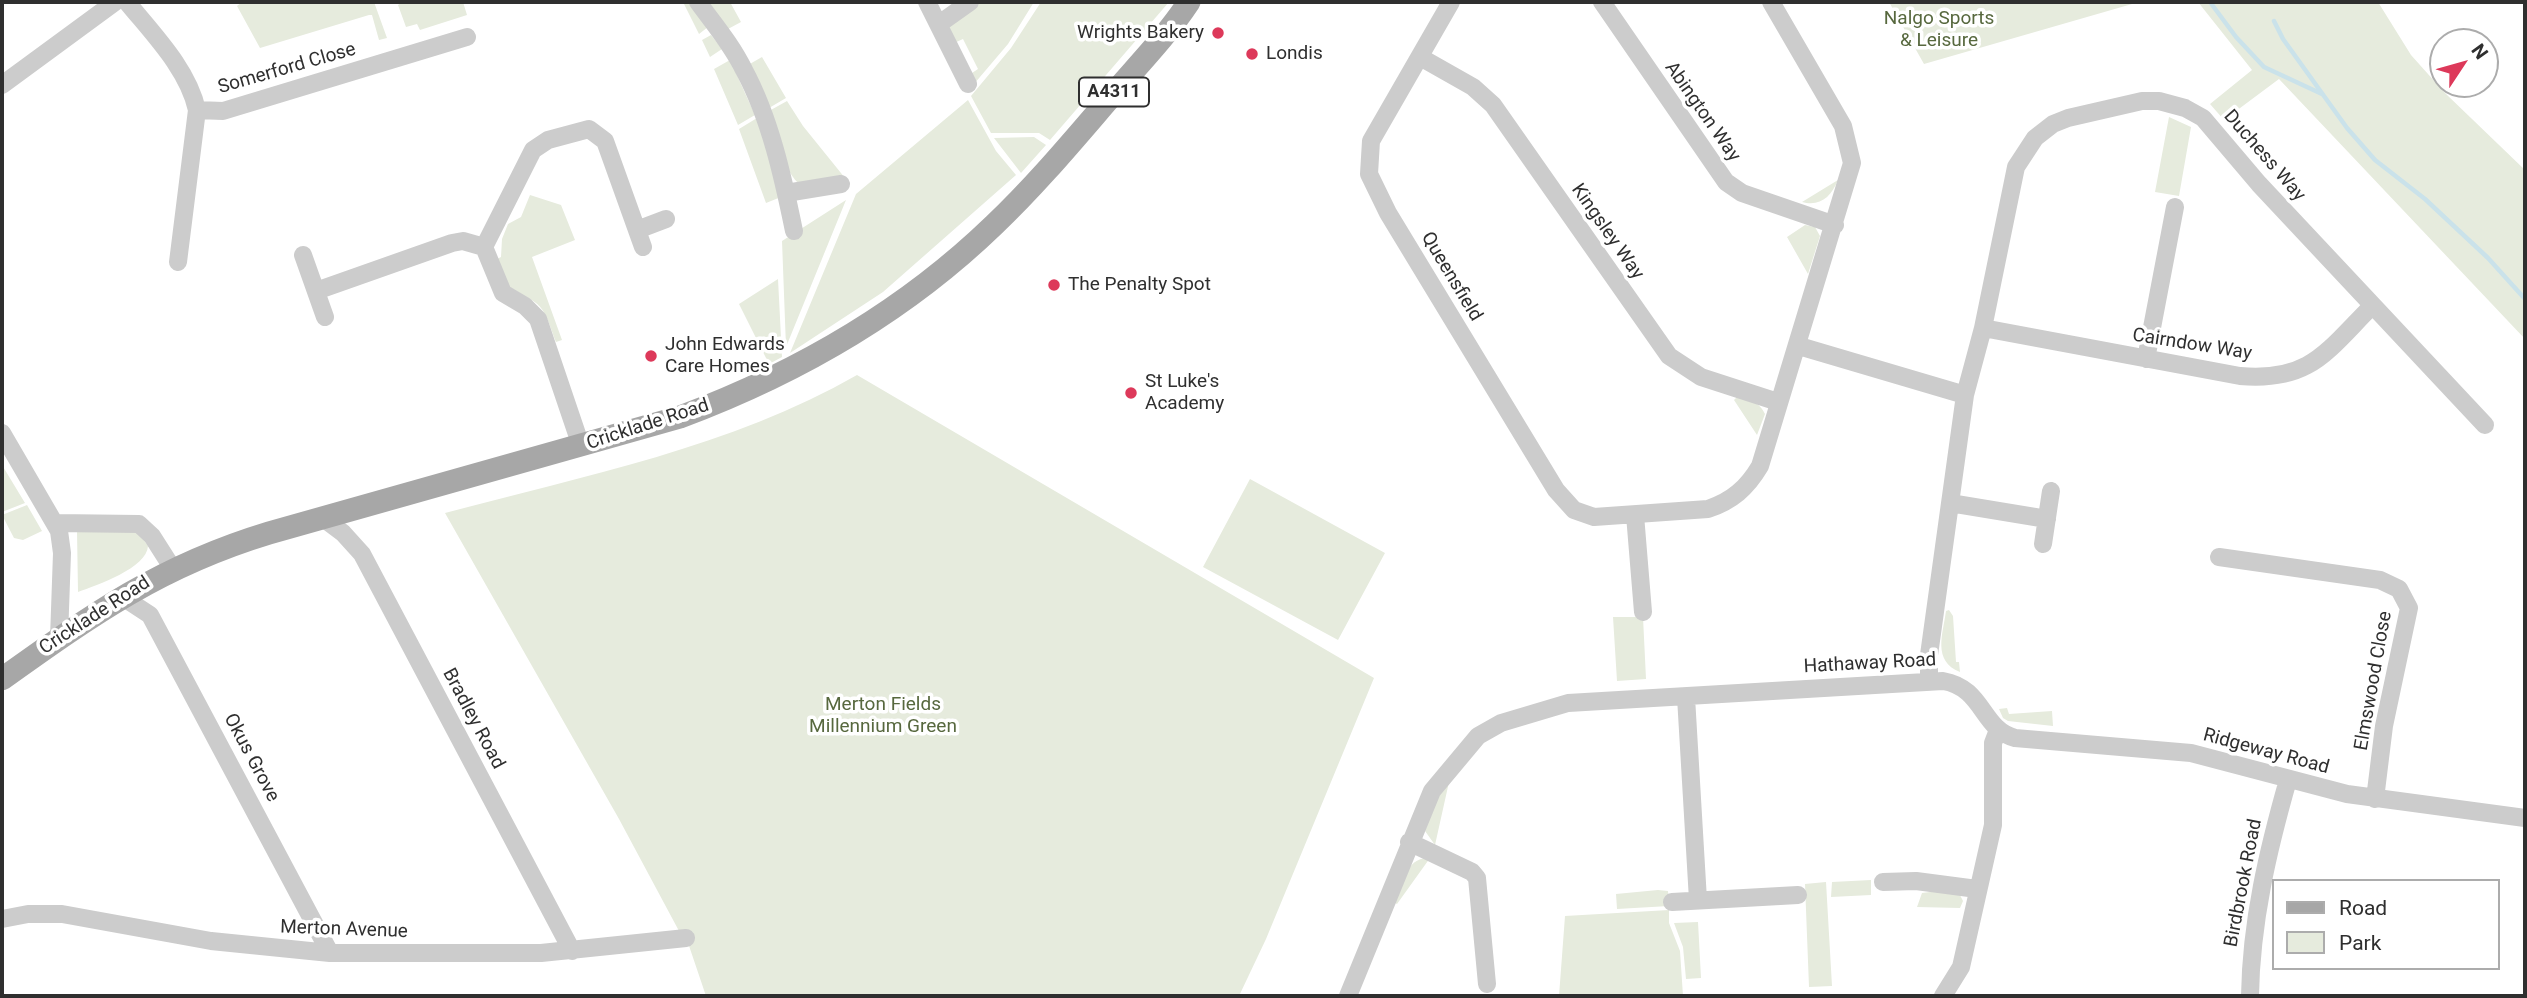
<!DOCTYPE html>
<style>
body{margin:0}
#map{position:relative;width:2527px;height:998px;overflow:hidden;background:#fff;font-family:Roboto,sans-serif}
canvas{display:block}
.frame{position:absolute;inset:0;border:4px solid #2f2f2f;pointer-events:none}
.legend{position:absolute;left:2272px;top:879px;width:228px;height:91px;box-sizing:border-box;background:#fff;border:2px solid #acacac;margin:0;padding:9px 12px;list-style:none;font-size:21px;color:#2f2f2f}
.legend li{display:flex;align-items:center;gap:14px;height:35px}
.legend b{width:35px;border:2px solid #acacac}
.north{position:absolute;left:2429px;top:28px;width:70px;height:70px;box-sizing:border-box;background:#fff;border:2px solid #acacac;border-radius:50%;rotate:54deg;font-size:19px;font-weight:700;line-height:28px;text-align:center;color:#2f2f2f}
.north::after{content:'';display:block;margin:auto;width:24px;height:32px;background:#dd395a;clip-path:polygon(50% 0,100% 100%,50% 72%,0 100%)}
</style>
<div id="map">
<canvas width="2527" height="998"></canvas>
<div class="frame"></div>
<ul class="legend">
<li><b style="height:9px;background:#a7a7a7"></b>Road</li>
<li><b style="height:19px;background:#e6ebdd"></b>Park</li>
</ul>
<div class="north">N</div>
</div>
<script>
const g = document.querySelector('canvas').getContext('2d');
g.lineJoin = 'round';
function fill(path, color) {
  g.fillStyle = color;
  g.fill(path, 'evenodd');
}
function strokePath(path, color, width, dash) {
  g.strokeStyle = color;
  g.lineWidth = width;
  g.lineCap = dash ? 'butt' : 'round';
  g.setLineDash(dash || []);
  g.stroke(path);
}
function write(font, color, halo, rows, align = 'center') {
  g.font = font + ' Roboto,sans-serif';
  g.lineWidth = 7;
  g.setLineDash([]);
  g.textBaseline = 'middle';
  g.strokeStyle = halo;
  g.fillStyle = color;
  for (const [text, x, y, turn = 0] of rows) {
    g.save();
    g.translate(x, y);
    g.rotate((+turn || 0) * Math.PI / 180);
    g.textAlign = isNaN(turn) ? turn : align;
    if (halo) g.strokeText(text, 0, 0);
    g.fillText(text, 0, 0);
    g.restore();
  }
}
fill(new Path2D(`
 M 242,2 L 374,2 L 387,38 L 379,40 L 372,15 L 369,15 L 260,48 L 237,6 Z
 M 402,2 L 463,2 L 467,15 L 420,30 L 417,24 L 406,27 L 398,5 Z
 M 683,2 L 691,2 L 708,27 L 699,34 Z
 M 709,2 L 730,2 L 741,22 L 728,29 Z
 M 979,2 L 1034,2 L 1008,44 L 974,84 L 969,75 L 978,69 L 963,39 L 952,44 L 946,27 Z
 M 1041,2 L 1169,2 L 1050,140 L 1039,133 L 991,133 L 971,96 L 1011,48 Z
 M 1889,2 L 2139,2 L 1924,64 Z
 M 2198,2 L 2378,2 L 2411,55 L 2445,93 L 2525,170 L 2525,339 L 2279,79 L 2224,120 L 2210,104 L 2252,70 Z
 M 711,35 L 722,49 L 710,57 L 702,40 Z
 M 762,57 L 786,98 L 769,108 L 748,65 Z
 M 730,60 L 755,115 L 738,125 L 714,69 Z
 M 968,100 L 996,151 L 1016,175 L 883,292 L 790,353 L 856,194 Z
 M 787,101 L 803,126 L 845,178 L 798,183 C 781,165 777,135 769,111 Z
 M 2169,117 L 2191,127 L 2179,196 L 2155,192 Z
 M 757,118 L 781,197 L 766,203 L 739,129 Z
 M 1034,137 L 1046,145 L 1021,173 L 994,138 Z
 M 1838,180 C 1831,197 1820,207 1802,202 Z
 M 530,195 L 561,205 L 575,240 L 532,257 L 562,340 L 556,342 C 541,300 544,308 508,286 L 497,259 L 501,257 L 502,239 L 508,224 L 521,217 Z
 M 846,200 L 786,347 L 782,241 Z
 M 1805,225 L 1815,227 L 1820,236 L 1808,274 L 1787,237 Z
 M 778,279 L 782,357 L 769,364 L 739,304 Z
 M 857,375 L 1374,678 L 1266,939 L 1239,996 L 706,996 L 684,931 L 679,931 L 619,819 L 445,513 C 583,476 732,447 857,375 Z
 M 1737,397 C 1750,401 1759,401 1765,414 L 1757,435 L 1734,400 Z
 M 2,465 L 25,503 L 2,512 Z
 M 1250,479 L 1385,553 L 1338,640 L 1203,567 Z
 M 27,505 L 42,531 L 23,540 L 14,538 L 2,515 Z
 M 127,528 L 140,534 L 148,546 C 147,568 97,585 78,592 L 77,531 Z
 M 1949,610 L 1953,616 L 1956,662 L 1959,662 L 1960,672 C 1932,661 1943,634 1946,611 Z
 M 1613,617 L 1643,617 L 1646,679 L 1617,681 Z
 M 2007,708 L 2009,714 L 2052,711 L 2053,726 L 2008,721 L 2003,718 L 1999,709 Z
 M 1449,782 L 1435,845 L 1425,831 L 1438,796 Z
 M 1430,858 L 1397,904 L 1395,903 C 1402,885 1406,856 1430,858 Z
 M 1871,880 L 1871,895 L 1831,897 L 1832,882 Z
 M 1826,882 L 1832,986 L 1809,987 L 1805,884 Z
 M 1658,890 L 1668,891 L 1669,906 L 1617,909 L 1616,894 Z
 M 1938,891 L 1960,895 L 1963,901 L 1960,908 L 1917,907 L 1922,893 Z
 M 1669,910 L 1669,923 L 1680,951 L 1683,996 L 1559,996 L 1565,916 Z
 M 1698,922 L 1701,978 L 1686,979 L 1683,947 L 1674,923 Z`), '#e6ebdd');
strokePath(new Path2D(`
 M 2210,2 L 2236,37 L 2264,67 L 2322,94
 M 2274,21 L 2283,39 L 2347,128 L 2375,160 L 2425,199 L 2488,258 L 2525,299`), '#cae2ea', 4.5);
strokePath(new Path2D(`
 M 127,2 C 153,34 188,69 197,110 L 223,111 L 467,37
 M 698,2 C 714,24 732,45 744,70 C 770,118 783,177 794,231
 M 927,2 L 968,84
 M 1451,2 L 1371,141 L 1369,174 L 1388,213 L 1556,490 L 1574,510 L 1594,517 L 1708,509 C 1732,501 1747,488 1760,466 L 1852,163 L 1843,126 L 1771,2
 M 1602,2 L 1726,182 L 1742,193 L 1835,225
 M 939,24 L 970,2
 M 1420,57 L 1473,87 L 1493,105 L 1669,356 L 1701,377 L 1778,402
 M 2,85 L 115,2
 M 786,193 L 841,184
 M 637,230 L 666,219
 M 303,255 L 325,317
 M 178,262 L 197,110
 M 316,291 L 452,243 L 463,241 L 484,247
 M 1983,328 L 2240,376 C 2310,382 2326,352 2372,306
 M 1799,346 L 1965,395
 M 2146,359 L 2175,207
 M 2,433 L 59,531 L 62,553 L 59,638
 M 581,446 L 538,319 L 525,306 L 503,293 L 484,247 L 533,150 L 548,140 L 589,129 L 605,141 L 643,247
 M 1950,503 L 2047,519
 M 1635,515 L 1643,612
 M 323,518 L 343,533 L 362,554 L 572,951
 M 55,523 L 139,524 L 152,536 L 173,569
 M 2043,544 L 2051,491
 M 2219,557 L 2380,580 L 2399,589 L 2409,608 L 2384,726 L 2375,799
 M 121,596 L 150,615 L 330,953
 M 1929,679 L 1929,655 L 1965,395 L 1983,328 L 2016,167 L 2035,138 L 2053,124 L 2068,118 L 2142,101 L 2159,101 L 2185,108 L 2203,118 L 2259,184 L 2485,425
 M 1686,697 L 1698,900
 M 1409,842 L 1472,872 L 1477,878 L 1487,984
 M 1883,882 L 1916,881 L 1977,889
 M 1672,902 L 1798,895
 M 2,919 L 28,914 L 62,914 L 211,941 L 330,953 L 541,953 L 686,938
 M 1348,996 L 1432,791 L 1478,736 L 1501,723 L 1568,703 L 1943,681 C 1984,688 1981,729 2015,738 L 2191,753 L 2347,794 L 2525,818
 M 1943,996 L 1961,967 L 1993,825 L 1993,743 L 1998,730
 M 2250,996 C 2251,922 2268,850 2288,780`), '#ccc', 18);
strokePath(new Path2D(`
 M 2,679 C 93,614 160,566 269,533 L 680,417 C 795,374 905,311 994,225 C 1035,186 1071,143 1108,100 C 1135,68 1166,37 1189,2`), '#a7a7a7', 23);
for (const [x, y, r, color] of [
 [1218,33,7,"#dd395a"],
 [1252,54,7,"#dd395a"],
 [1054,285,7,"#dd395a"],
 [651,356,7,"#dd395a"],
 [1131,393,7,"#dd395a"]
]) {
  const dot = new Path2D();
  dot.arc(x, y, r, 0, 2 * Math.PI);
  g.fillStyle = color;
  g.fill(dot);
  strokePath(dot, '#fff', 2.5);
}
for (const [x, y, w] of [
 [1114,92,70]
]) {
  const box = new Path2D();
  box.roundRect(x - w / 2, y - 14.5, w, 29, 5);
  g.fillStyle = '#fff';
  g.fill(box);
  strokePath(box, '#2f2f2f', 2);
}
write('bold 18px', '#2f2f2f', null, [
 ["A4311",1114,92]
]);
write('19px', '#57683e', '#fff', [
 ["Nalgo Sports",1939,19],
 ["& Leisure",1939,41],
 ["Merton Fields",883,705],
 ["Millennium Green",883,727]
]);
write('19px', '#2f2f2f', '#fff', [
 ["Wrights Bakery",1204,33,"right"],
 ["Londis",1266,54],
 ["The Penalty Spot",1068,285],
 ["John Edwards",665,345],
 ["Care Homes",665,367],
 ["St Luke's",1145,382],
 ["Academy",1145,404]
], 'left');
write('19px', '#2f2f2f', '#fff', [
 ["Somerford Close",287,69,-16],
 ["Abington Way",1702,112,55],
 ["Duchess Way",2264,156,49],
 ["Kingsley Way",1607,232,55],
 ["Queensfield",1451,277,59],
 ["Cairndow Way",2192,345,9],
 ["Cricklade Road",648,425,-18],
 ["Cricklade Road",95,616,-33],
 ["Hathaway Road",1870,664,-3],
 ["Elmswood Close",2374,681,-80],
 ["Bradley Road",473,719,62],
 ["Ridgeway Road",2266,752,15],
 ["Okus Grove",251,758,62],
 ["Birdbrook Road",2244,883,-79],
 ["Merton Avenue",344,930,2]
]);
</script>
